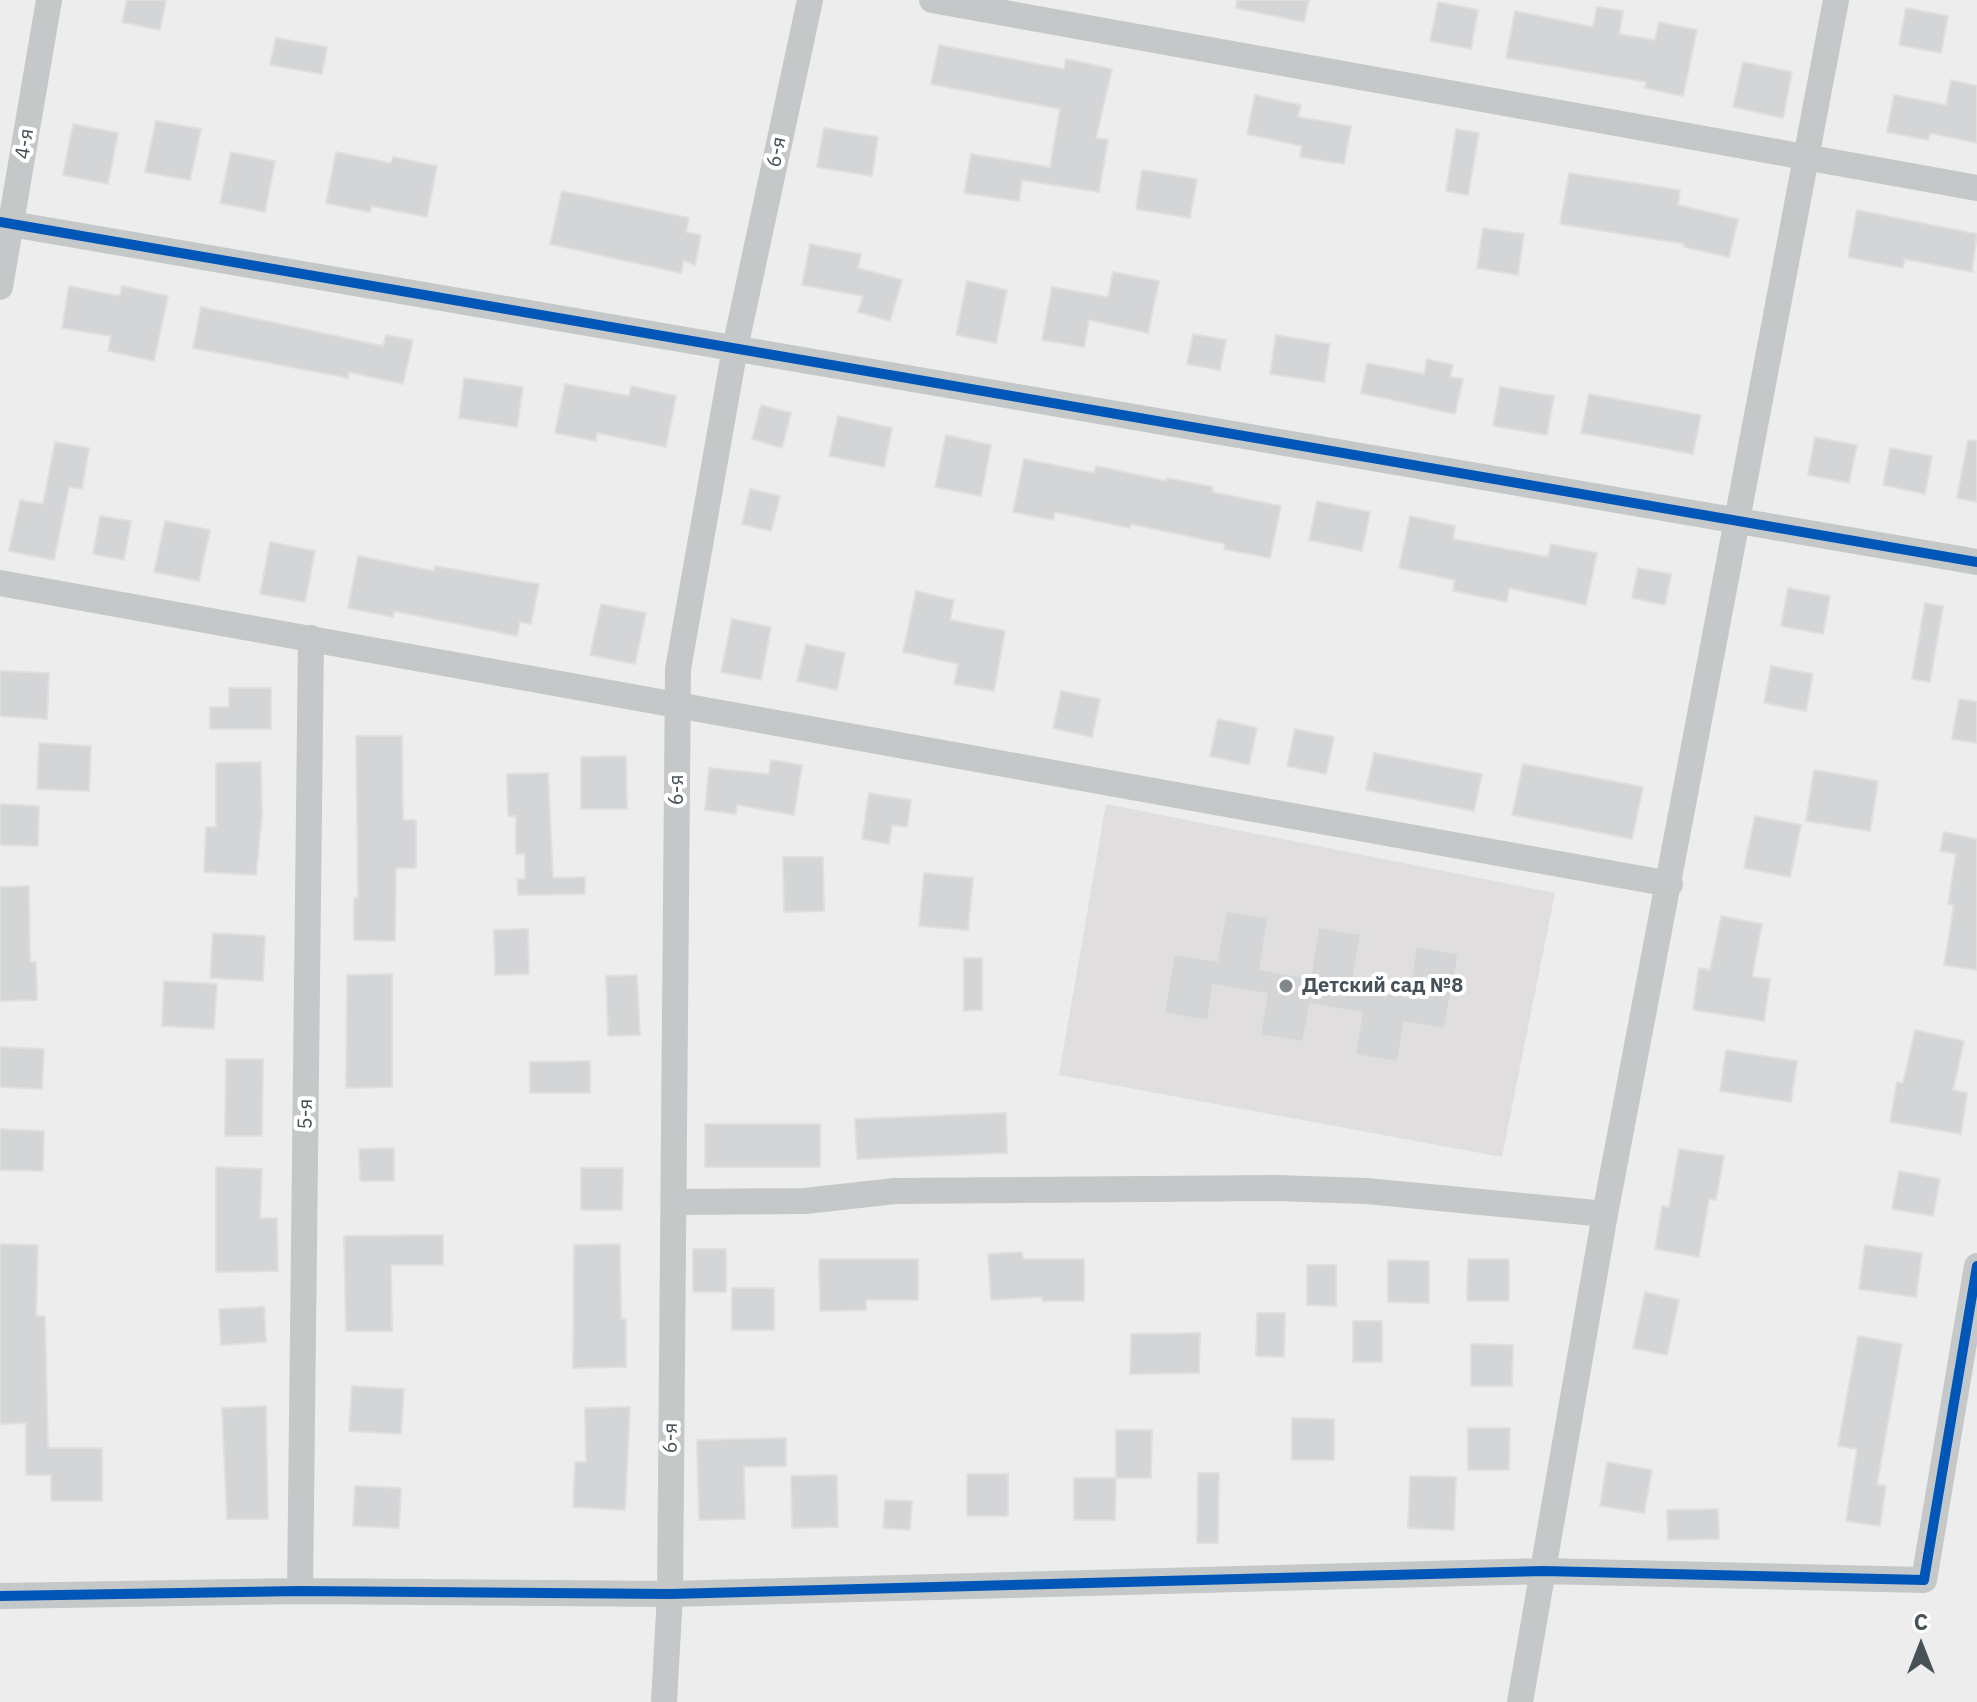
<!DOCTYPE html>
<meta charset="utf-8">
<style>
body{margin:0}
#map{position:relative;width:1977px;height:1702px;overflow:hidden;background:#eeeded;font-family:"IBM Plex Sans",sans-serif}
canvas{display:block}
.north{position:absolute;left:1881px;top:1606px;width:80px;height:80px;-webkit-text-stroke:6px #fff;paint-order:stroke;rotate:0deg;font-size:22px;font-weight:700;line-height:32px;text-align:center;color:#465257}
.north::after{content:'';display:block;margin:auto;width:28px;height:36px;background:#465257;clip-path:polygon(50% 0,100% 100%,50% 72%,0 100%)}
</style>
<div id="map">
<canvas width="1977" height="1702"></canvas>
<div class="north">С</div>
</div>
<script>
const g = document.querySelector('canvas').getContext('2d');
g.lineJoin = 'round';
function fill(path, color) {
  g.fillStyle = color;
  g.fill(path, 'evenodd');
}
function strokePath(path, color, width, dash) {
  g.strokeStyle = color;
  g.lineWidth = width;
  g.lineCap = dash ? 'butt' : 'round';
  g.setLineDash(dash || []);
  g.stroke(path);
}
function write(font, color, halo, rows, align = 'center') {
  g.font = font + ' "IBM Plex Sans",sans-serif';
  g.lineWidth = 8;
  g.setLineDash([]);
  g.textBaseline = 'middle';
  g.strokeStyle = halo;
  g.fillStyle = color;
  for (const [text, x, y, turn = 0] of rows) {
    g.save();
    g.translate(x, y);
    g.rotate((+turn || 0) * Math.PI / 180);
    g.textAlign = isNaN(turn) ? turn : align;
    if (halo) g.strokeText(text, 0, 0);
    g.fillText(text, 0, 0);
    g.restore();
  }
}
fill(new Path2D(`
 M 1106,804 L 1555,893 L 1502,1157 L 1059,1075 Z`), '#e0dedf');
const building = new Path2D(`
 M 127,0 L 166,0 L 160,30 L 122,22 Z
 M 1237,0 L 1309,0 L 1304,22 L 1236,8 Z
 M 1438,2 L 1478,10 L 1471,49 L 1430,41 Z
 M 1597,7 L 1623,11 L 1619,34 L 1655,40 L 1659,22 L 1697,30 L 1683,96 L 1645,88 L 1646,82 L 1506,58 L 1515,11 L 1593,27 Z
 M 1906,8 L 1948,16 L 1941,53 L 1899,45 Z
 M 276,38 L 327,47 L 322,74 L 270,65 Z
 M 939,45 L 1064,69 L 1066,59 L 1112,69 L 1096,138 L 1108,140 L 1099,192 L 1022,180 L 1019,201 L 964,193 L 971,154 L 1050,167 L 1060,109 L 931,84 Z
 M 1743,62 L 1792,72 L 1783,118 L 1733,107 Z
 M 1951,80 L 1977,86 L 1977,143 L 1930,133 L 1928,140 L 1887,132 L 1894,95 L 1946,105 Z
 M 1255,95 L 1301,105 L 1298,117 L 1351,126 L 1344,164 L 1300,157 L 1302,146 L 1247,134 Z
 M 156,121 L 201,129 L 190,180 L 145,172 Z
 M 73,124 L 118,133 L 108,184 L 63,175 Z
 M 824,128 L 878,137 L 872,176 L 817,167 Z
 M 1456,129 L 1479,133 L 1468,195 L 1446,191 Z
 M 231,152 L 275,161 L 265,212 L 220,203 Z
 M 336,152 L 391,163 L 393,157 L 437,166 L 427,217 L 372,206 L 370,212 L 326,203 Z
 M 1142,170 L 1197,179 L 1190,218 L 1136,209 Z
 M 1569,173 L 1680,190 L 1678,205 L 1738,219 L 1729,257 L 1684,247 L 1685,244 L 1560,224 Z
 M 562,191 L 689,218 L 686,232 L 701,235 L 695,266 L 684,260 L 681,273 L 550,244 Z
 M 1857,210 L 1977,234 L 1972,272 L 1905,259 L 1903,268 L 1848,257 Z
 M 1483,228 L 1524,234 L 1518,275 L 1477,268 Z
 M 810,244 L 861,254 L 858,268 L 902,280 L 890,321 L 858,312 L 863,296 L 802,285 Z
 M 1113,272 L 1159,281 L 1148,333 L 1089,320 L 1084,347 L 1042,340 L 1052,287 L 1108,297 Z
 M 967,281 L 1007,290 L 996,343 L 956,335 Z
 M 69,286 L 120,296 L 122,286 L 168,296 L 154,361 L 108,351 L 111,336 L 62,328 Z
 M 201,307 L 383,346 L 386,335 L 413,340 L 403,384 L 349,372 L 348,378 L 193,348 Z
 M 1193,334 L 1226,340 L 1220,370 L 1187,364 Z
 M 1276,335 L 1330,344 L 1324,382 L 1270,374 Z
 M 1427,359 L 1453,365 L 1450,377 L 1463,379 L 1455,414 L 1361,393 L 1367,363 L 1424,374 Z
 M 464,378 L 523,387 L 517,427 L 459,418 Z
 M 565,384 L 629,396 L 631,386 L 676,396 L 666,447 L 597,433 L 596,441 L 555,433 Z
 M 1500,387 L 1554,396 L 1547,435 L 1493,426 Z
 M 1589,394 L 1701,415 L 1693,454 L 1581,433 Z
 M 761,405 L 791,413 L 782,448 L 752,439 Z
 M 838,416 L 892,428 L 884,467 L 829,456 Z
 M 946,435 L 991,445 L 981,496 L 935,487 Z
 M 1815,437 L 1857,445 L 1849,483 L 1808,475 Z
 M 1968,440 L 1977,441 L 1977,502 L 1957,498 Z
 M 55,442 L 89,448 L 82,489 L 69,487 L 54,560 L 9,551 L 20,500 L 43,504 Z
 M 1890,448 L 1932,456 L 1925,494 L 1883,485 Z
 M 1024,459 L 1094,473 L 1096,466 L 1167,481 L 1167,478 L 1213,487 L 1212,492 L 1281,506 L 1270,558 L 1224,549 L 1225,544 L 1131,524 L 1130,528 L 1055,512 L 1053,520 L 1013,512 Z
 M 750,489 L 780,496 L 771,531 L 742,524 Z
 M 1317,501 L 1370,512 L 1362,551 L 1309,540 Z
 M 100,516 L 131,521 L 124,560 L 93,554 Z
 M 1410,516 L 1455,526 L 1453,539 L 1548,557 L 1551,544 L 1597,553 L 1586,605 L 1509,588 L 1507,602 L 1453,591 L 1455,580 L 1399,568 Z
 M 165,521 L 210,530 L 199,581 L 154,572 Z
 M 270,542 L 315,551 L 305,602 L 260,594 Z
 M 358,556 L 434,571 L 435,566 L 539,584 L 531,624 L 520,622 L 517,636 L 394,611 L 393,617 L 348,608 Z
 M 1638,568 L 1671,574 L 1665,605 L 1632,598 Z
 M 1788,588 L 1830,596 L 1823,634 L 1781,626 Z
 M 916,591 L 954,600 L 950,620 L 1005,631 L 994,691 L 954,684 L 958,664 L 903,652 Z
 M 1925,603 L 1943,606 L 1930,682 L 1912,679 Z
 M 601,604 L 646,613 L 635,664 L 590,655 Z
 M 732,619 L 771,627 L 761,680 L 721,672 Z
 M 806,644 L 845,653 L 837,690 L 797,681 Z
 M 1771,666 L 1813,674 L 1806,711 L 1764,703 Z
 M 0,671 L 49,673 L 47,719 L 0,716 Z
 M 229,688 L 271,688 L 271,729 L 210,729 L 210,707 L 229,707 Z
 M 1061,691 L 1100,699 L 1092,737 L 1053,728 Z
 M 1959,699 L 1977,702 L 1977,743 L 1952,739 Z
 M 1218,719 L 1257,728 L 1249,765 L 1210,756 Z
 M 1295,729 L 1334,737 L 1326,774 L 1287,766 Z
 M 356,736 L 402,736 L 403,820 L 416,820 L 416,868 L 396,868 L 395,941 L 354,940 L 354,898 L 358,898 Z
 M 39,743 L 91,746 L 89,791 L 37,789 Z
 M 1374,753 L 1482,774 L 1474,811 L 1366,790 Z
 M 626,756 L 627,809 L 581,809 L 581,757 Z
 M 771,760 L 802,765 L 794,815 L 737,805 L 736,814 L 705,810 L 709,768 L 769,774 Z
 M 261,762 L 262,815 L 256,875 L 204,872 L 206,827 L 216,827 L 216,763 Z
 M 1523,764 L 1643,787 L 1632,839 L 1512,815 Z
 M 1814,770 L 1878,781 L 1870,831 L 1806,821 Z
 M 548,773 L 553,878 L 585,877 L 585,894 L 518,895 L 517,879 L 525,879 L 525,854 L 516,854 L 516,816 L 508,816 L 507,774 Z
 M 869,793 L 911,800 L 907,827 L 892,825 L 889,844 L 862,839 Z
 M 0,804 L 39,806 L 38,846 L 0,845 Z
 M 1755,816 L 1801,825 L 1790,877 L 1744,868 Z
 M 1944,832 L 1977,839 L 1977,970 L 1944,965 L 1954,905 L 1948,904 L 1956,854 L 1940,851 Z
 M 783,857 L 823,857 L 824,911 L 784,912 Z
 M 924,873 L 973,878 L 968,930 L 919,926 Z
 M 29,886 L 30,962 L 36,962 L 37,1000 L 0,1001 L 0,887 Z
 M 1226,911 L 1268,918 L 1260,969 L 1310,978 L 1318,927 L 1361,934 L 1352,987 L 1408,997 L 1416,946 L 1459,954 L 1444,1029 L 1404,1022 L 1398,1062 L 1355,1055 L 1362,1013 L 1310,1004 L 1303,1042 L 1260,1035 L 1267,994 L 1213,985 L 1208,1021 L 1164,1013 L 1174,954 L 1217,961 Z
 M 1721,916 L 1762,924 L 1752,977 L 1770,979 L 1764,1021 L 1693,1010 L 1699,968 L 1710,970 Z
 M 528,929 L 529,974 L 495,975 L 494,930 Z
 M 213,933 L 265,936 L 263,981 L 210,978 Z
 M 964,958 L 982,958 L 982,1010 L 964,1011 Z
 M 392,974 L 392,1087 L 346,1088 L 347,975 Z
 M 637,975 L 640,1035 L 608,1036 L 606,976 Z
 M 164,981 L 217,984 L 214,1029 L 162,1026 Z
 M 1915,1030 L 1964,1041 L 1953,1090 L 1967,1093 L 1961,1134 L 1890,1122 L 1897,1082 L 1903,1083 Z
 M 0,1047 L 44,1049 L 42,1089 L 0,1087 Z
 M 1726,1050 L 1797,1061 L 1791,1102 L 1720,1091 Z
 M 226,1059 L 263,1059 L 262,1136 L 225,1136 Z
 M 590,1061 L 590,1093 L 530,1093 L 530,1062 Z
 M 1006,1113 L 1007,1153 L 857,1159 L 855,1119 Z
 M 705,1124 L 820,1124 L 820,1167 L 705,1167 Z
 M 0,1129 L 44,1131 L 43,1171 L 0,1170 Z
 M 394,1148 L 394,1181 L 360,1181 L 359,1149 Z
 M 1679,1149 L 1724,1156 L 1716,1200 L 1709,1199 L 1699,1257 L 1655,1249 L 1662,1206 L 1669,1207 Z
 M 216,1167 L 262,1169 L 260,1218 L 277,1218 L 278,1271 L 216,1272 Z
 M 581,1168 L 623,1168 L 622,1210 L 581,1210 Z
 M 1899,1171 L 1940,1179 L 1933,1216 L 1892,1209 Z
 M 443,1235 L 443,1265 L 391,1265 L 392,1331 L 346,1331 L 344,1236 Z
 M 0,1244 L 38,1245 L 36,1316 L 45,1316 L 48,1448 L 102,1448 L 102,1501 L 51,1501 L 51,1475 L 26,1475 L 26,1423 L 0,1424 Z
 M 620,1244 L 621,1319 L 626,1319 L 626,1367 L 573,1368 L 574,1245 Z
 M 1865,1245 L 1922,1253 L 1916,1297 L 1859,1289 Z
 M 693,1249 L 726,1249 L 726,1292 L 693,1292 Z
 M 1022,1252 L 1023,1259 L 1084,1259 L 1084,1301 L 1042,1301 L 1042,1297 L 991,1300 L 988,1254 Z
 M 819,1259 L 918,1259 L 918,1300 L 866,1300 L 866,1310 L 820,1311 Z
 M 1468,1259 L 1509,1259 L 1509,1301 L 1467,1301 Z
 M 1388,1260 L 1429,1261 L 1429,1303 L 1388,1302 Z
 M 1307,1265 L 1336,1265 L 1336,1306 L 1307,1305 Z
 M 732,1288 L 774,1288 L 774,1330 L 732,1330 Z
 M 1645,1292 L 1679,1300 L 1667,1355 L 1633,1348 Z
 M 264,1307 L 266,1342 L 221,1345 L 219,1309 Z
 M 1257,1313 L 1285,1313 L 1284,1357 L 1256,1356 Z
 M 1353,1321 L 1382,1321 L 1382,1362 L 1353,1362 Z
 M 1200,1333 L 1199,1373 L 1130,1374 L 1131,1334 Z
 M 1858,1336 L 1902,1344 L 1877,1484 L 1886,1486 L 1880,1526 L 1846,1521 L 1857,1449 L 1838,1446 Z
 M 1471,1344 L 1513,1345 L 1512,1386 L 1471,1386 Z
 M 352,1386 L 404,1389 L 401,1434 L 349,1431 Z
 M 266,1406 L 268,1519 L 227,1519 L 222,1408 Z
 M 630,1407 L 625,1510 L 573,1507 L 575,1462 L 586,1462 L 585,1408 Z
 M 1292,1418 L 1334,1419 L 1334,1460 L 1292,1460 Z
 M 1468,1428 L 1510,1428 L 1509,1470 L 1468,1470 Z
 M 1116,1430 L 1152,1430 L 1151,1478 L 1116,1478 Z
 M 786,1438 L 786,1466 L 744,1467 L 745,1519 L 699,1520 L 697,1440 Z
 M 1607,1462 L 1652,1470 L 1644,1513 L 1600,1506 Z
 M 1198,1473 L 1219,1473 L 1218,1543 L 1197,1543 Z
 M 967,1474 L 1008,1474 L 1008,1516 L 967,1516 Z
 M 837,1475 L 838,1527 L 792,1528 L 791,1476 Z
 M 1410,1476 L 1456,1477 L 1454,1530 L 1408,1528 Z
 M 1074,1478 L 1116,1478 L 1115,1520 L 1074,1520 Z
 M 355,1486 L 401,1488 L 399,1528 L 353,1526 Z
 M 885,1500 L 912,1501 L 910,1530 L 883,1528 Z
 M 1718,1509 L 1719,1539 L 1668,1540 L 1667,1510 Z`);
fill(building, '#d4d5d6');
strokePath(building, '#dfdfe0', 2);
strokePath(new Path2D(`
 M 932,0 L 1977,188
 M 0,222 L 1977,562
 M 0,287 L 49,0
 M 0,583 L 1670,884
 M 674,1202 L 805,1201 L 895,1191 L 1275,1188 L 1367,1191 L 1605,1214
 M 300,1591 L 311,638
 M 0,1596 L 300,1591 L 670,1594 L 1543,1571 L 1924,1580 L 1977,1266
 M 664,1702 L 670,1594 L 678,669 L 735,348 L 810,0
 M 1520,1702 L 1605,1214 L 1836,0`), '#c4c8c8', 26);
strokePath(new Path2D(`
 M 0,222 L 1977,562
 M 0,1596 L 300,1591 L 670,1594 L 1543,1571 L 1924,1580 L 1977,1266`), '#0057b8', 10);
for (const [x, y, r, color] of [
 [1286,986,8,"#81888c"]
]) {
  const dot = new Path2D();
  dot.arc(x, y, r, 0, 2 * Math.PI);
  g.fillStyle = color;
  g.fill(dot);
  strokePath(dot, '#fff', 3);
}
write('20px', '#465257', '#fff', [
 ["4-я",25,144,-81],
 ["6-я",777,152,-78],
 ["6-я",677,790,-90],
 ["5-я",306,1114,-89],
 ["6-я",671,1438,-89]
]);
write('bold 20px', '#465257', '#fff', [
 ["Детский сад №8",1302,986]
], 'left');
</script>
